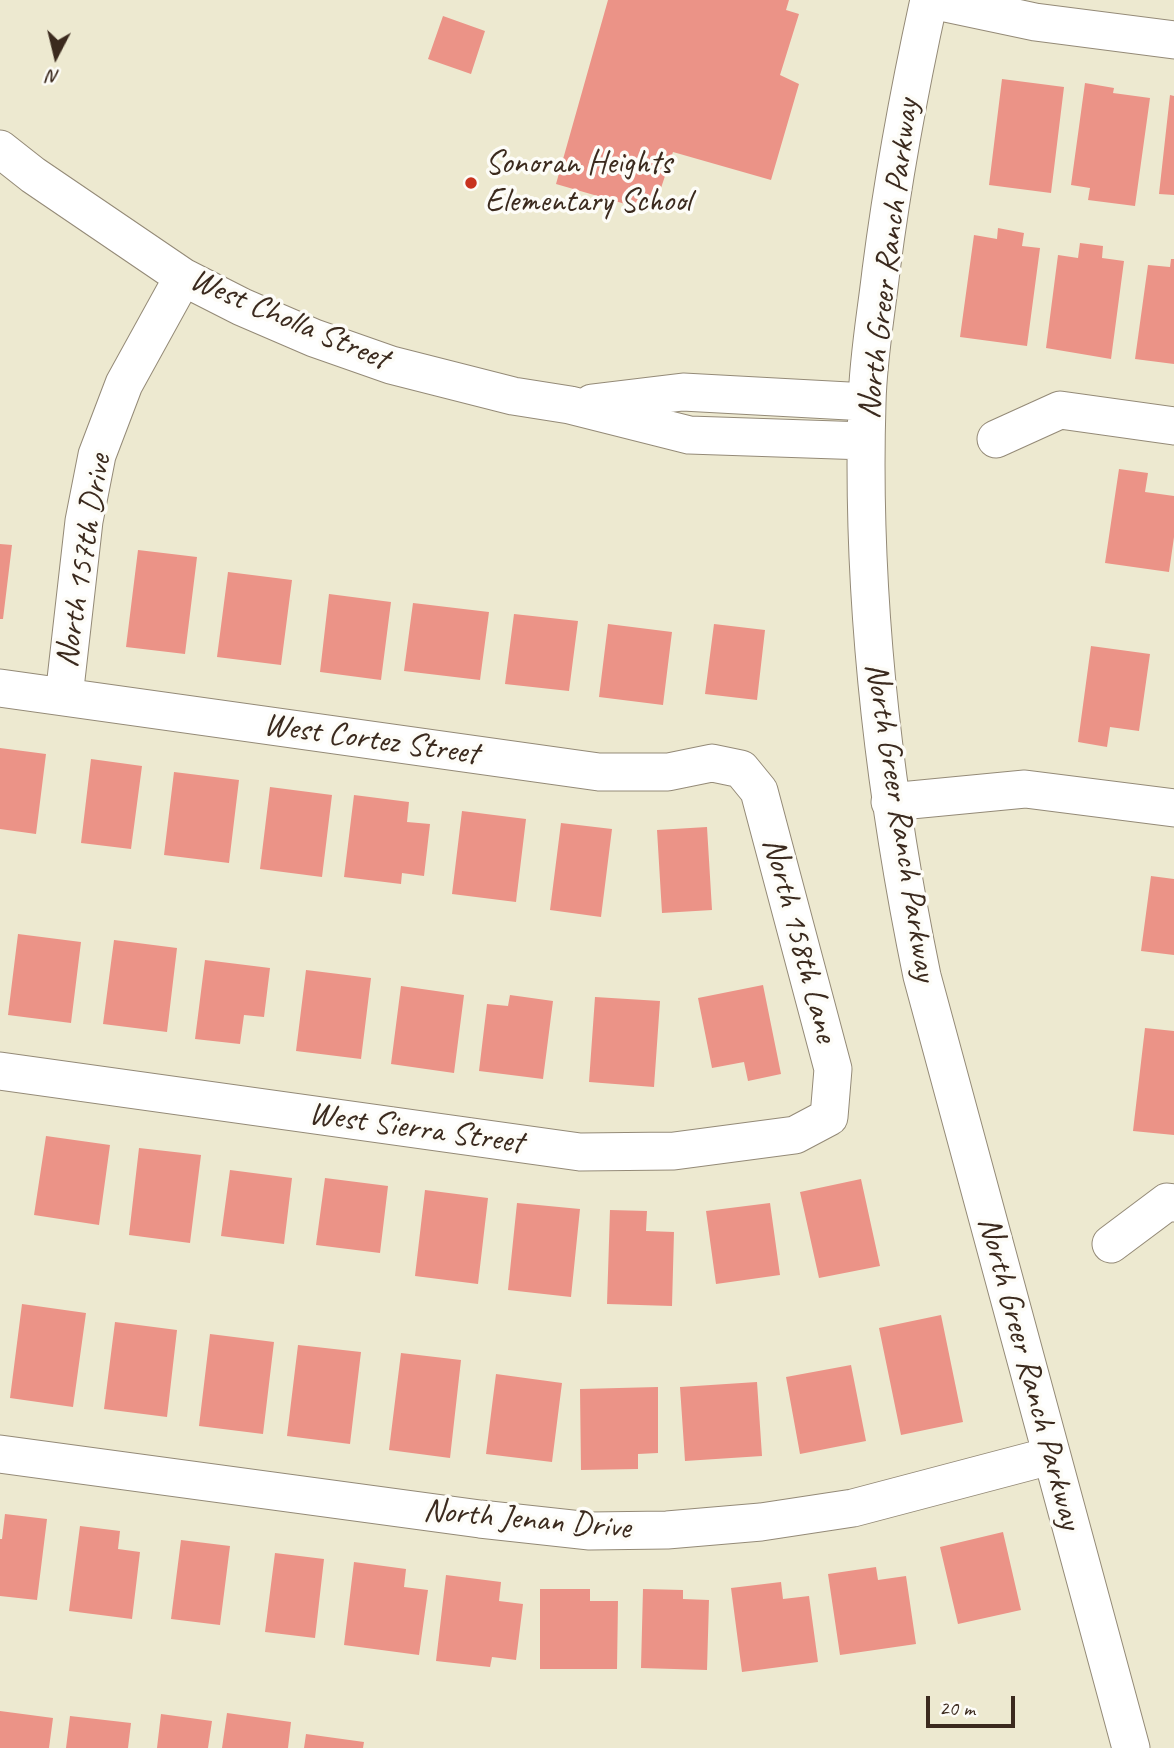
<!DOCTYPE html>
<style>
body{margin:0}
#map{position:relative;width:1174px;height:1748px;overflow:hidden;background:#ede9d0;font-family:Caveat,sans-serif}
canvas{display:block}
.north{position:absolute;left:21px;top:21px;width:70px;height:70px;-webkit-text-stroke:5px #fdfcf7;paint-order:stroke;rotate:187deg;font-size:19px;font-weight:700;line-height:28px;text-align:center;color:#3b2a1e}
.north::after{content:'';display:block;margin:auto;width:24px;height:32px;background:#3b2a1e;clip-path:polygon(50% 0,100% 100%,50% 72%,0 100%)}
.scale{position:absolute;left:926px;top:1696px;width:89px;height:32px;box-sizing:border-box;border:4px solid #3b2a1e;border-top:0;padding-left:9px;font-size:21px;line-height:24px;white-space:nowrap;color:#3b2a1e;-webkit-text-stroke:5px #fdfcf7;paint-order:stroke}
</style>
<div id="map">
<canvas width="1174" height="1748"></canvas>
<div class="north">N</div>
<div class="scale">20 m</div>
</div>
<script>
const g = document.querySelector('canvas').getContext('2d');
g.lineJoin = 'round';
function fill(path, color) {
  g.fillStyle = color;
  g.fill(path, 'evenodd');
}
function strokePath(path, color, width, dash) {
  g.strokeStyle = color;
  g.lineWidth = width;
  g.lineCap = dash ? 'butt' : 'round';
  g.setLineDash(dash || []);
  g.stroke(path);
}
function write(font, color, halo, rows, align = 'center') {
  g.font = font + ' Caveat,sans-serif';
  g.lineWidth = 7;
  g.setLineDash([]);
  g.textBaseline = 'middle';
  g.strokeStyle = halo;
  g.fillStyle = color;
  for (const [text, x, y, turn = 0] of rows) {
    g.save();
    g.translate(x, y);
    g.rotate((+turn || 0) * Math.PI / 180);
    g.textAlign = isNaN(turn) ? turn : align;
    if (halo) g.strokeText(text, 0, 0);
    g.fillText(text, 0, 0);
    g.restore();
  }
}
fill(new Path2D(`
 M 608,0 L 789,0 L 786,10 L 799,14 L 780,75 L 799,84 L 771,180 L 673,152 L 653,212 L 556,184 Z
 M 443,16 L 485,31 L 471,74 L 428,59 Z
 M 1002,79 L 1064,87 L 1051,193 L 989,185 Z
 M 1085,83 L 1114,88 L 1113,93 L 1150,98 L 1135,206 L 1088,200 L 1090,188 L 1071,185 Z
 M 1170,95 L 1174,96 L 1174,195 L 1159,194 Z
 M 998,228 L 1024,233 L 1022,246 L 1040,248 L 1027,346 L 960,337 L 974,235 L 997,239 Z
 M 1080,243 L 1103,246 L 1102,258 L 1124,261 L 1111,359 L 1046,348 L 1058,255 L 1078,258 Z
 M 1171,259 L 1174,259 L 1174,364 L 1135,359 L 1148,265 L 1170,267 Z
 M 1119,469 L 1148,473 L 1145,492 L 1174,496 L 1174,537 L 1169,572 L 1105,563 Z
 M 0,544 L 12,545 L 3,619 L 0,619 Z
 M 138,550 L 197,557 L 185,654 L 126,647 Z
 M 228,572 L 292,580 L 281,665 L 217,657 Z
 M 329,594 L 391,602 L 381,680 L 320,672 Z
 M 413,603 L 489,612 L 480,680 L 404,671 Z
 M 514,614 L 578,621 L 569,691 L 505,684 Z
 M 608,624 L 672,632 L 663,705 L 599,697 Z
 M 714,624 L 765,630 L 757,700 L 705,694 Z
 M 1091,646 L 1150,654 L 1139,731 L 1110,727 L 1107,747 L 1078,742 Z
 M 0,748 L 46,754 L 36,834 L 0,829 Z
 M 91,759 L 142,766 L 131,849 L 81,843 Z
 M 174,772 L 239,780 L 229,863 L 164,855 Z
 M 270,787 L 332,795 L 322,877 L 260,869 Z
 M 354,795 L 409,802 L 407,822 L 430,824 L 424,876 L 402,873 L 401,884 L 344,877 Z
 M 462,811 L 526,819 L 516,902 L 452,894 Z
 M 561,823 L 612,829 L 601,917 L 550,910 Z
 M 707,827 L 712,910 L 662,913 L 657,830 Z
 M 1151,876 L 1174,879 L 1174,955 L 1141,951 Z
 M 18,934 L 81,942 L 71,1023 L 8,1015 Z
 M 114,940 L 177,948 L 167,1032 L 103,1024 Z
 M 205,960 L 270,968 L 264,1017 L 244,1015 L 240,1044 L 195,1039 Z
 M 306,970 L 371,978 L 361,1059 L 296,1051 Z
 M 763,985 L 781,1074 L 748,1081 L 744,1062 L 712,1068 L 698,998 Z
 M 401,986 L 464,995 L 454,1073 L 391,1064 Z
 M 510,995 L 553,1001 L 543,1079 L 479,1071 L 487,1004 L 508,1006 Z
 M 595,997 L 660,1001 L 654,1087 L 589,1082 Z
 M 1145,1028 L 1174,1031 L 1174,1135 L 1133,1131 Z
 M 46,1136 L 110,1145 L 99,1225 L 34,1215 Z
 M 139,1148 L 201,1155 L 190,1243 L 129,1235 Z
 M 230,1170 L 292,1178 L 284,1244 L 221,1236 Z
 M 325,1178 L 388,1186 L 380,1253 L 316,1245 Z
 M 861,1179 L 880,1266 L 819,1278 L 800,1192 Z
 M 425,1190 L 488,1198 L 478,1284 L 415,1276 Z
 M 517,1203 L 580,1209 L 571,1297 L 508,1290 Z
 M 770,1203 L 780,1275 L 716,1284 L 706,1211 Z
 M 610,1210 L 647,1211 L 646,1231 L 674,1232 L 672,1306 L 607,1304 Z
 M 22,1304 L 86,1313 L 73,1407 L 10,1398 Z
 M 941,1315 L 963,1422 L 901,1435 L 879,1328 Z
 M 115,1322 L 177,1330 L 167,1417 L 104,1409 Z
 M 210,1334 L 274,1342 L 263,1434 L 199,1426 Z
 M 298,1345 L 361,1352 L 350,1444 L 287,1436 Z
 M 401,1353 L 461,1360 L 450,1458 L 389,1450 Z
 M 851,1365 L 866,1441 L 800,1454 L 786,1377 Z
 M 496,1374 L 562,1383 L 552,1462 L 486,1454 Z
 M 757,1382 L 762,1456 L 685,1461 L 680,1387 Z
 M 658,1387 L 658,1453 L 638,1454 L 638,1469 L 581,1470 L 580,1389 Z
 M 5,1514 L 47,1519 L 37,1600 L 0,1596 L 0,1539 L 2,1539 Z
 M 80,1526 L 120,1531 L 118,1549 L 140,1552 L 132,1619 L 69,1611 Z
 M 1003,1532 L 1021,1610 L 958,1624 L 940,1547 Z
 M 181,1540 L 230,1546 L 220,1625 L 171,1619 Z
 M 275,1553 L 324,1559 L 315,1638 L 265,1632 Z
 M 354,1562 L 406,1569 L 404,1587 L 428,1590 L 419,1655 L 344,1645 Z
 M 876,1567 L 878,1580 L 906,1576 L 916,1644 L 840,1655 L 828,1574 Z
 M 446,1575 L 501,1582 L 499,1601 L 523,1604 L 516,1660 L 492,1657 L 490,1667 L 436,1661 Z
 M 781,1582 L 783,1599 L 809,1596 L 818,1662 L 742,1672 L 731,1588 Z
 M 540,1589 L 590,1589 L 590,1601 L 618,1601 L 617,1669 L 540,1669 Z
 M 643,1589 L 683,1590 L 683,1599 L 709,1600 L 707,1670 L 641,1668 Z
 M 0,1711 L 53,1718 L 49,1748 L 0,1748 Z
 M 227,1713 L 291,1722 L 288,1748 L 222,1748 Z
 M 161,1714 L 212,1721 L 208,1748 L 157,1748 Z
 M 70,1716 L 131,1723 L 128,1748 L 66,1748 Z
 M 306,1734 L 364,1742 L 363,1748 L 304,1748 Z`), '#eb9387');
const minor = new Path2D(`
 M 929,0 C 909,91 893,178 881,271 C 876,315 868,358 867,403 C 861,596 883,787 922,976 L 1131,1748
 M 931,0 L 1035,22 L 1174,40
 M 0,149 L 33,175 L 183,277 L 242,307 L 314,338 L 391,365 L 513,396 L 570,405 L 689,435 L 866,441
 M 592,403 L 683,392 L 867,402
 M 996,439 L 1060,410 L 1174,426
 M 0,688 L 599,772 L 668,772 L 712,763 L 741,769 L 759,791 L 833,1069 L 829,1117 L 795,1135 L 674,1151 L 580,1152 L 0,1071
 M 64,697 L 84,521 L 97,455 L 124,384 L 183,277
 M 890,802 L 1025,789 L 1174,808
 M 1111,1244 L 1167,1202 L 1174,1203
 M 0,1454 L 480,1519 L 590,1531 L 667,1530 L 761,1522 L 853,1508 L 1050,1456`);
strokePath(minor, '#948a77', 39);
strokePath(minor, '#fff', 37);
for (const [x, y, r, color] of [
 [471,183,7,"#c8321e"]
]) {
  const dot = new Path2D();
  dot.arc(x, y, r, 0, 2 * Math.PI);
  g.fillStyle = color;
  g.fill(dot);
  strokePath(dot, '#fdfcf7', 2.5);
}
write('33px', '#3b2a1e', '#fdfcf7', [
 ["Sonoran Heights",485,164],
 ["Elementary School",485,202]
], 'left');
write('33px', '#3b2a1e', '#fdfcf7', [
 ["North Greer Ranch Parkway",889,259,-83],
 ["West Cholla Street",289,320,23],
 ["North 157th Drive",84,561,-81],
 ["West Cortez Street",371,740,8],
 ["North Greer Ranch Parkway",900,822,81],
 ["North 158th Lane",799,940,75],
 ["West Sierra Street",416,1129,8],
 ["North Greer Ranch Parkway",1029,1373,75],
 ["North Jenan Drive",527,1520,5]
]);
</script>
